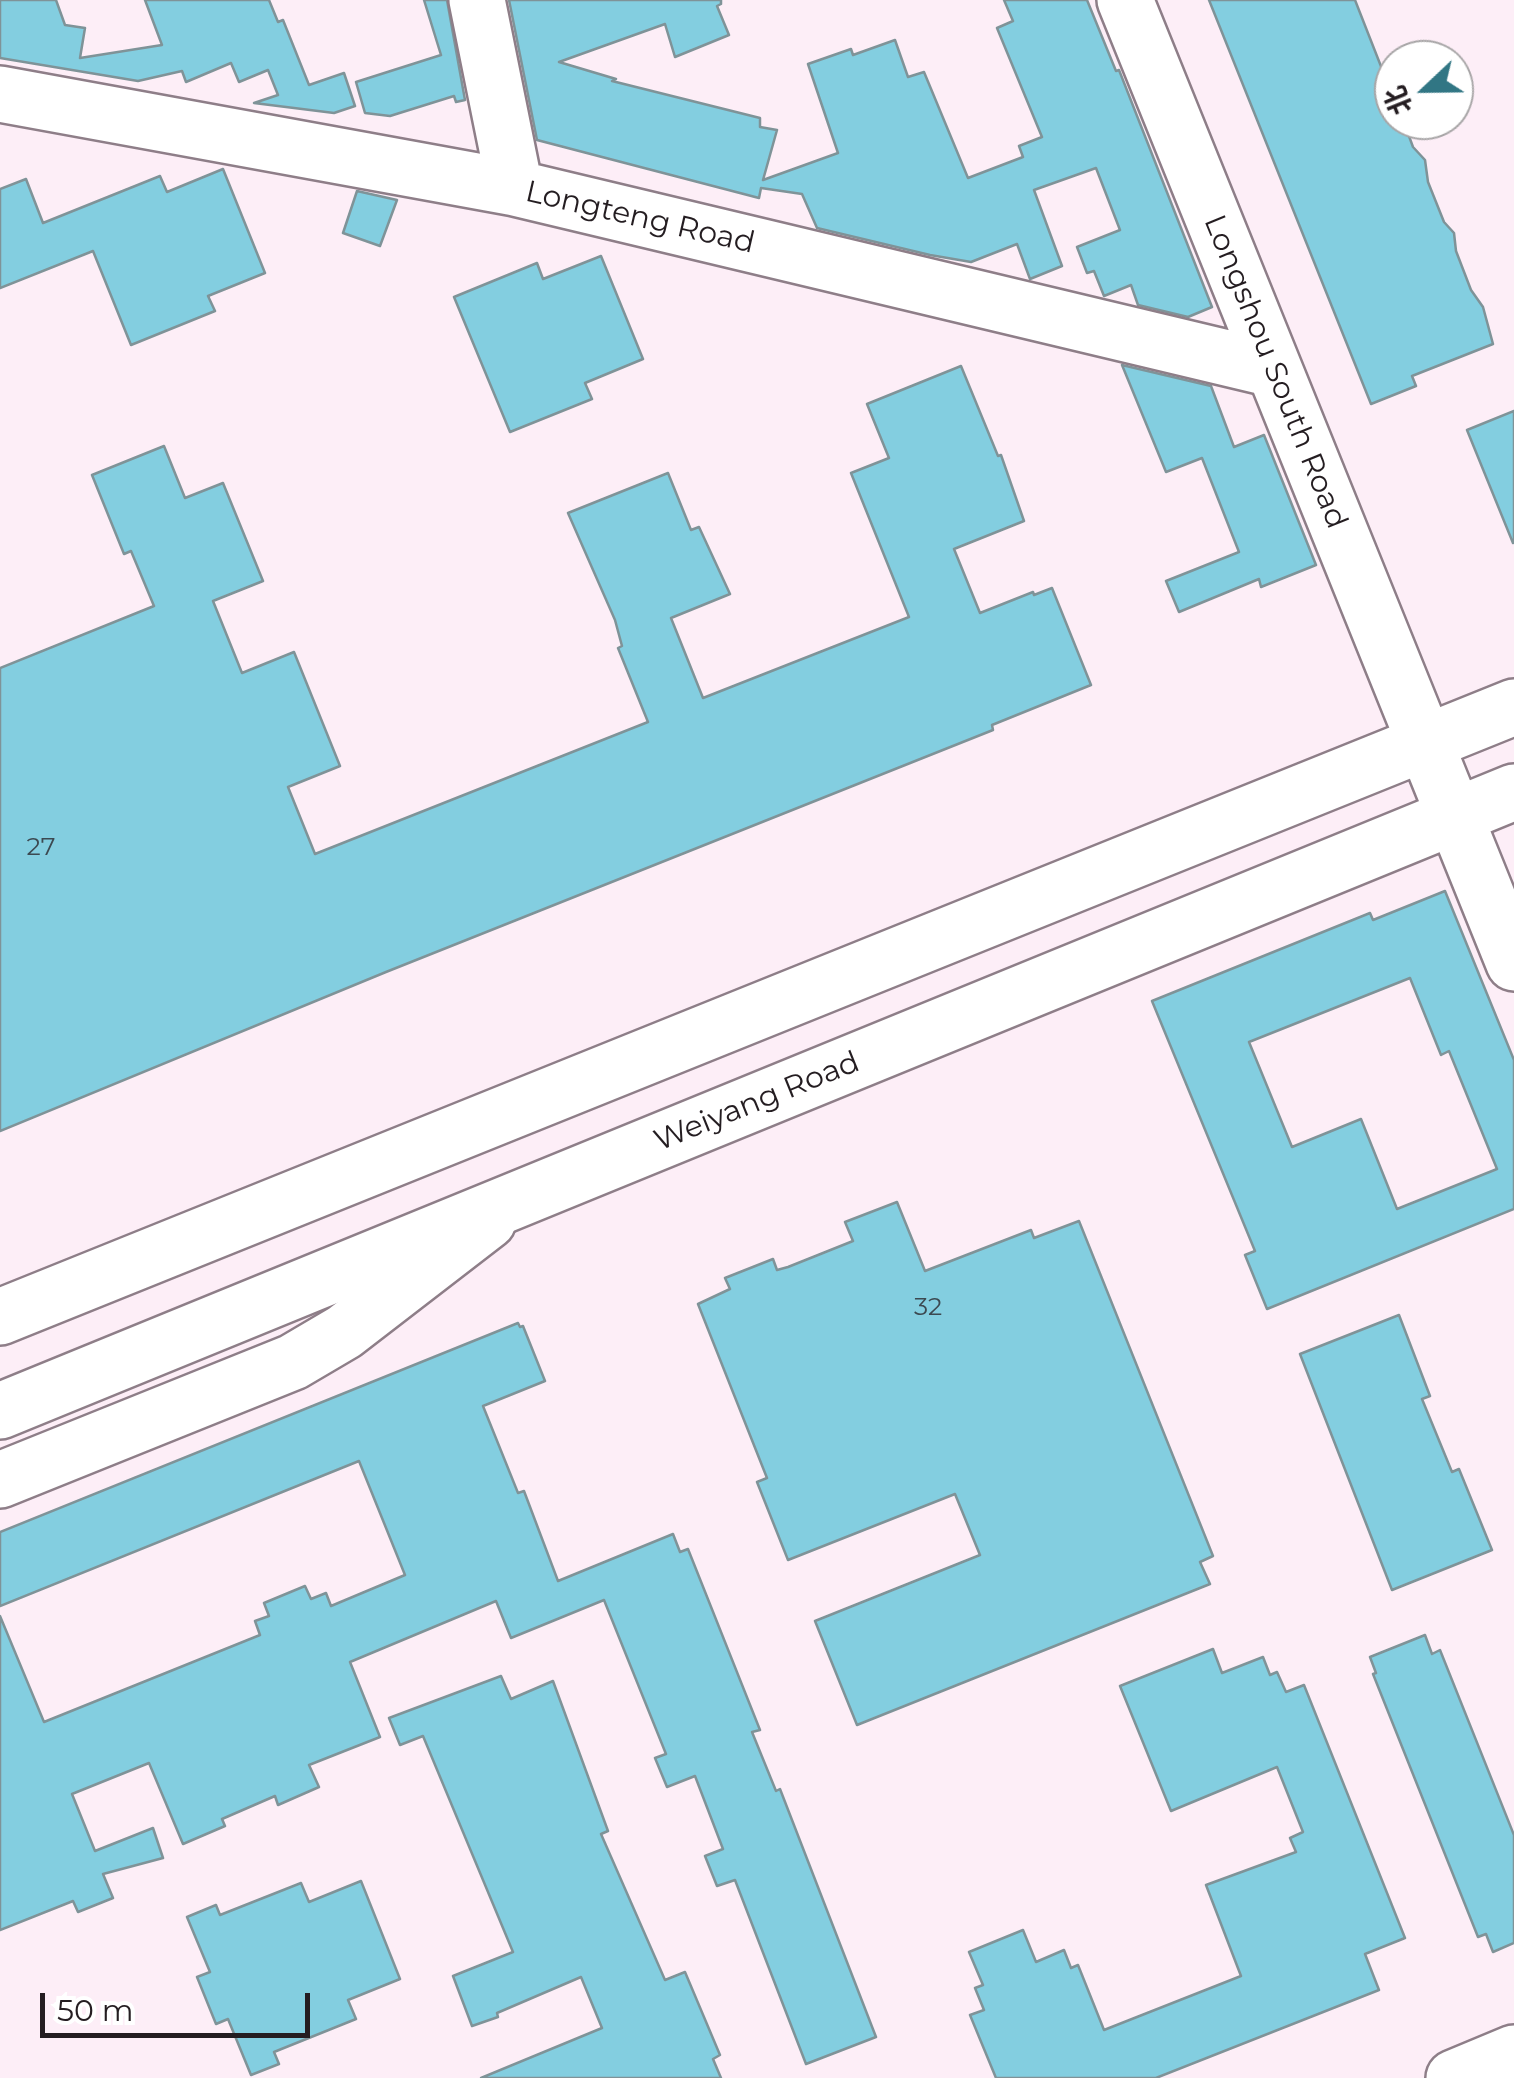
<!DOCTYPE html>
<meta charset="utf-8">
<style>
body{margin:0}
#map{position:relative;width:1514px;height:2078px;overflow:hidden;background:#fdeef7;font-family:Montserrat,"Noto Sans SC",sans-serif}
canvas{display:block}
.north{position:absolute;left:1374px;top:40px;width:100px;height:100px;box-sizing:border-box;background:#fff;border:2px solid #a7a5a6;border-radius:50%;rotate:248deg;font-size:28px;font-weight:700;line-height:40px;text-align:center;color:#241d21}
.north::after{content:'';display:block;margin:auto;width:35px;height:45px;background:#317684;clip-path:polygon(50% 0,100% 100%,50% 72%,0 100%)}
.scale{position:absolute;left:40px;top:1993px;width:270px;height:45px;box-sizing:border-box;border:5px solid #241d21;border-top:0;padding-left:12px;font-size:30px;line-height:35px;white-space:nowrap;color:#241d21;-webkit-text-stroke:8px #fff;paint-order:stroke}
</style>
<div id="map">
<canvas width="1514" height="2078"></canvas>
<div class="north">北</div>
<div class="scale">50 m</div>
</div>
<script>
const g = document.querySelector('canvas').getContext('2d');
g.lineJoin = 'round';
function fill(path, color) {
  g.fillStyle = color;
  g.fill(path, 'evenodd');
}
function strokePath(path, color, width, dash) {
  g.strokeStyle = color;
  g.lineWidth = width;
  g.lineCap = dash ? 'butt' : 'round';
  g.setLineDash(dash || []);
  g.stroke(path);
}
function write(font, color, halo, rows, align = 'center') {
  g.font = font + ' Montserrat,sans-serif';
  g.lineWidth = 10;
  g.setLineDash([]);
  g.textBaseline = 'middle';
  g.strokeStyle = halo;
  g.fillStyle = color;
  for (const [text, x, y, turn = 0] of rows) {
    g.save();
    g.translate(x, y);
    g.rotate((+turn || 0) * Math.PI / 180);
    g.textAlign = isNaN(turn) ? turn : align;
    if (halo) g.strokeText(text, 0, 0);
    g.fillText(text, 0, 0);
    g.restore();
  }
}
const building = new Path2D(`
 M 0,0 L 56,0 L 65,25 L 85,28 L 80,58 L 162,45 L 145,0 L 269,0 L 278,22 L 283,20 L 309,85 L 344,73 L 355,106 L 334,113 L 254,103 L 278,95 L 268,70 L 239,82 L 231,63 L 186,82 L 182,71 L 138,81 L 0,58 Z
 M 424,0 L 447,0 L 465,100 L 456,102 L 454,96 L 390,116 L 365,113 L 356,82 L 441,55 Z
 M 509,0 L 721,0 L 721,4 L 717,6 L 729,35 L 675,57 L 665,24 L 559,62 L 616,79 L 612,81 L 760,118 L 760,127 L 777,130 L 763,180 L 838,153 L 808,64 L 851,49 L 853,55 L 895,40 L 908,77 L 924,72 L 968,178 L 1023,157 L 1019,146 L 1042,137 L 997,28 L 1013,21 L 1004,0 L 1087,0 L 1116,71 L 1119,70 L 1212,307 L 1188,317 L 1138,305 L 1131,285 L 1104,296 L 1094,271 L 1087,273 L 1077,247 L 1120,230 L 1096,168 L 1034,190 L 1062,266 L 1030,279 L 1017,244 L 971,262 L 930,255 L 817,228 L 802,194 L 761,188 L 759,198 L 537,140 Z
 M 1209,0 L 1355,0 L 1384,74 L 1394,87 L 1394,120 L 1403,120 L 1413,147 L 1425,160 L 1428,182 L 1444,222 L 1454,233 L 1456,251 L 1471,290 L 1483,307 L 1493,344 L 1412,376 L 1416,386 L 1371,404 Z
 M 223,169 L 265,273 L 208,296 L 215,311 L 131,345 L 93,251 L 0,288 L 0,189 L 26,179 L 43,223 L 160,176 L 167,192 Z
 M 357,191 L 397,200 L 380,246 L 343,233 Z
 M 601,256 L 643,359 L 585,383 L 592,399 L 510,432 L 454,297 L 537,263 L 543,279 Z
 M 1122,365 L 1211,386 L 1234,447 L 1264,435 L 1316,565 L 1261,587 L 1259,579 L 1179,612 L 1166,581 L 1239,552 L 1202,458 L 1166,472 Z
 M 961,366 L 998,456 L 1001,455 L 1024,521 L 954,549 L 980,613 L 1033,592 L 1034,595 L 1052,588 L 1091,685 L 992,725 L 993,730 L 386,972 L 0,1131 L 0,668 L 154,606 L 131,551 L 124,554 L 92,475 L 164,446 L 185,498 L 223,483 L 263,581 L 213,601 L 242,673 L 294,652 L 340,766 L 288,787 L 315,854 L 648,722 L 618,648 L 622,646 L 615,620 L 568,513 L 668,473 L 691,530 L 699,527 L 730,594 L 671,618 L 703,698 L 909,617 L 851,473 L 889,458 L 867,404 Z
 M 1514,411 L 1514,542 L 1513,543 L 1467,430 Z
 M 1445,891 L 1514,1060 L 1514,1209 L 1267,1309 L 1245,1255 L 1255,1251 L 1152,1001 L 1370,913 L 1373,920 ZM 1410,978 L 1441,1055 L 1449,1051 L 1497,1169 L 1397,1209 L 1361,1119 L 1292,1147 L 1249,1042 Z
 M 897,1202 L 925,1271 L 1031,1230 L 1034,1238 L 1079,1221 L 1213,1556 L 1200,1562 L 1210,1584 L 857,1725 L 815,1621 L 980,1555 L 955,1494 L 788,1560 L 757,1482 L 767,1478 L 698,1304 L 730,1289 L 725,1278 L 773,1259 L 777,1270 L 788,1267 L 853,1241 L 845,1222 Z
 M 1399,1315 L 1430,1396 L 1422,1399 L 1452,1472 L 1459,1469 L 1492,1550 L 1392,1590 L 1300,1354 Z
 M 518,1323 L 520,1327 L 523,1326 L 545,1381 L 483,1406 L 518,1493 L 524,1491 L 558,1581 L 673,1534 L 680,1552 L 688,1549 L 760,1730 L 752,1732 L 776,1791 L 780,1789 L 876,2037 L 806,2064 L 735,1880 L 717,1886 L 705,1856 L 723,1849 L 695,1776 L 667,1787 L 655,1758 L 666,1754 L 604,1600 L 511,1638 L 496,1601 L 350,1662 L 380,1737 L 309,1765 L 319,1787 L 278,1805 L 275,1796 L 222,1819 L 225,1826 L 183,1844 L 149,1763 L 72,1794 L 95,1851 L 153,1828 L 163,1858 L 103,1874 L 113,1898 L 78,1912 L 73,1901 L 0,1930 L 0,1616 L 44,1722 L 260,1635 L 255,1621 L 269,1616 L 264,1603 L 305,1586 L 311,1599 L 326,1593 L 331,1606 L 405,1575 L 359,1461 L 0,1606 L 0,1532 Z
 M 1425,1635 L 1432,1654 L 1440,1650 L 1514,1835 L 1514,1943 L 1493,1952 L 1486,1934 L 1478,1937 L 1373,1674 L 1376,1673 L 1370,1657 Z
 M 1213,1649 L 1222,1673 L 1263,1657 L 1270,1675 L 1277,1672 L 1286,1692 L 1304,1685 L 1405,1938 L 1365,1954 L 1379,1990 L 1156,2078 L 996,2078 L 970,2015 L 984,2010 L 975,1988 L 983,1985 L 969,1952 L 1023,1930 L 1036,1962 L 1064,1950 L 1071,1968 L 1078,1965 L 1104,2030 L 1241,1976 L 1206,1885 L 1296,1852 L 1290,1838 L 1303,1832 L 1277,1767 L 1171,1811 L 1120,1686 Z
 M 501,1676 L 511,1699 L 553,1681 L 608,1831 L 601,1834 L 665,1980 L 685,1972 L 720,2055 L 713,2059 L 721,2078 L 481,2078 L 602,2028 L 581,1977 L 497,2013 L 498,2017 L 472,2026 L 453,1976 L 513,1952 L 423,1736 L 400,1745 L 389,1718 Z
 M 361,1881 L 400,1979 L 348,2000 L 356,2019 L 274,2052 L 279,2064 L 251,2075 L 228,2019 L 216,2024 L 197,1977 L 210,1972 L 187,1917 L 216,1905 L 220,1915 L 301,1883 L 309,1902 Z`);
fill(building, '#83cee0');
strokePath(building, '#7f9398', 2.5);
const minor = new Path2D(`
 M 477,0 L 515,188
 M 1125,0 L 1514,963
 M 0,94 L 515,188 L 1273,369
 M 0,1480 L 293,1362 L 344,1332 L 488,1221
 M 1454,2078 L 1514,2053`);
const major = new Path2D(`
 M 0,1317 L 1514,707
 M 0,1411 L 1514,792`);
strokePath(minor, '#8e7e88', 60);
strokePath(major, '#8e7e88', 60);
strokePath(minor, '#fff', 55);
strokePath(major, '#fff', 55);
write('25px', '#3c4951', null, [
 ["27",41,848],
 ["32",928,1308]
]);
write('30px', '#241d21', '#fff', [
 ["Longteng Road",640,218,13],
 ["Longshou South Road",1275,372,68],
 ["Weiyang Road",757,1102,-22]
]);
</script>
